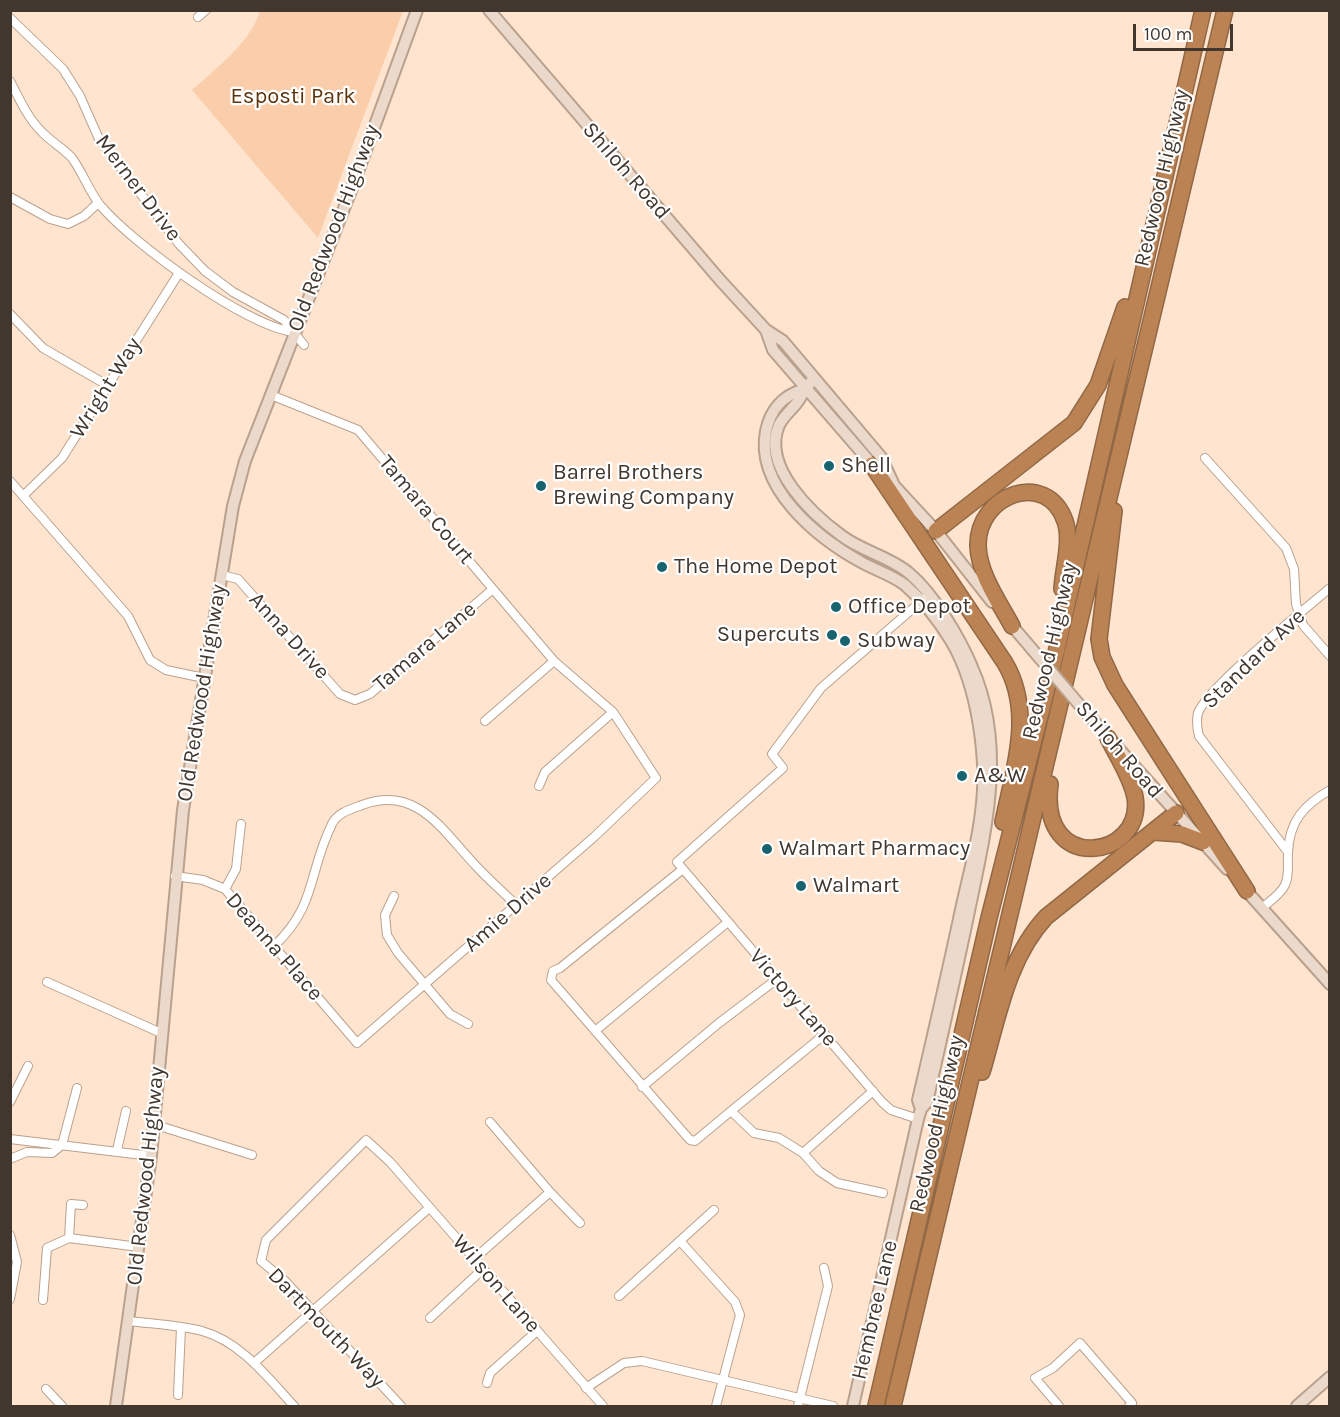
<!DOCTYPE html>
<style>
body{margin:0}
#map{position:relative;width:1340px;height:1417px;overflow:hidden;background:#ffe4cf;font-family:Karla,sans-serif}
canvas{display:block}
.frame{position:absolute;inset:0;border:12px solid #41372e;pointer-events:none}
.scale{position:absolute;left:1133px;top:24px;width:100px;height:27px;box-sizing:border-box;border:3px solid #41372e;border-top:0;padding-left:8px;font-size:18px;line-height:21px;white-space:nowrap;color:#41372e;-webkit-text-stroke:4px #fff;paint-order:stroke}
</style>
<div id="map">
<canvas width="1340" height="1417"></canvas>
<div class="frame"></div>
<div class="scale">100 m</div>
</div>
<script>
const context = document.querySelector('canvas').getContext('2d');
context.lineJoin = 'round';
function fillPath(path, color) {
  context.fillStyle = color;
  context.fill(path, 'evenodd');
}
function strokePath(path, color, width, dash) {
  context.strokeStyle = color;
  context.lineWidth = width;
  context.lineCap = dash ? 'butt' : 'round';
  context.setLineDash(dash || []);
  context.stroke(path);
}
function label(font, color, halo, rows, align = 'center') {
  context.font = font + ' Karla,sans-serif';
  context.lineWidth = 4.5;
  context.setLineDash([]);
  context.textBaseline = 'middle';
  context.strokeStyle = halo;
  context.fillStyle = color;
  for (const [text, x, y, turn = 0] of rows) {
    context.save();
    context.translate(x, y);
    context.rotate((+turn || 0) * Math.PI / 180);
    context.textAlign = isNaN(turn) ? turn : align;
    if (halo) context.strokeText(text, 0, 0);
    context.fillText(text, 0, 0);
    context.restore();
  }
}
const green = new Path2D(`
 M260,11H403L318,238L192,90C217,67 249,45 260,11Z`);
const street = new Path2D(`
 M198,17L206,10
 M10,18L63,69L80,96L99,139L179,244L205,271L233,292L284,320L304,345
 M10,81C19,98 27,117 41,131C50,141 63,148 72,158C83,173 89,191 100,205C133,244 243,324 293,332
 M10,197L50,219L68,224L84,216L98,203
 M10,314L43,348L107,385
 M1205,458L1286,548L1294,569L1296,604L1303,625L1330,656
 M10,481L128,616L150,660L166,670L204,678
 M23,496L62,458L179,273
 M222,575L238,579L340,694L355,700L370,694L493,589
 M485,721L554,661
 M539,786L545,772L613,712
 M1288,852L1199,736C1197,728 1196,721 1198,713C1207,688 1304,610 1330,588
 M683,869L560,968L553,971L551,980L690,1140L695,1141L731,1111L754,1133L779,1138L803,1153L819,1171L837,1183L883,1193
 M175,876L203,880L225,889L357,1043L594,837L656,778L613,712L554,661L358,430L271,395
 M225,889L236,869L241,824
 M394,896L385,915L387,935L398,953L450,1014L468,1024
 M1262,908C1270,901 1280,895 1285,885C1290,874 1287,864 1288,853C1289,821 1304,805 1330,790
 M274,946C317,906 308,872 332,824C337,813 351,809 362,805C418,784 444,833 477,867C489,880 503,892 516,905
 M47,982L161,1033
 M595,1031L728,922
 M642,1087L719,1023L777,979
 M10,1102L28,1066
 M731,1111L825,1034
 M918,1119L891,1110L882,1102L677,862L783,768L772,754L821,688L925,598
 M490,1122L550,1192L580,1223
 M153,1124L252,1155
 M10,1139L151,1156
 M117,1150L126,1111
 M803,1153L873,1091
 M10,1159L27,1152L52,1153L62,1145L77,1088
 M10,1235L17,1262L10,1299
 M69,1238L71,1204L83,1205
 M680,1241L735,1302L740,1315L716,1406
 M474,1259L550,1192
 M619,1296L714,1210
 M43,1300L47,1248L69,1238L139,1247
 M430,1318L483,1269
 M129,1321C153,1324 179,1325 202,1331C240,1341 269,1379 294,1406
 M254,1363L429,1208
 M487,1383L490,1373L537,1331
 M586,1388L624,1363L642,1361L833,1406
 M46,1389L62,1406
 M178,1395L181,1328
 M401,1406L284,1280L261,1261L266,1240L366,1140L390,1162L603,1406
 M798,1406L828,1286L824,1268
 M1059,1406L1035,1378L1053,1368L1080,1343L1132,1403L1129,1406`);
const secondary = new Path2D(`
 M489,10L720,280L766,330L783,341L881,457L893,483
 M766,330L773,350L876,469
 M814,379C803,389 804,394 796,404C790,411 783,417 779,425C761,467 812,514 842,536C862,551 890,557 909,573C934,594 960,638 972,667C1008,748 985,833 968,916C955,978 941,1040 927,1102L921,1109L918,1119L853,1406
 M802,390C782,396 770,411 766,431C755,487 816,537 861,562C875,570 892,575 905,585C922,600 939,621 951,641C978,686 988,761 981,812C977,848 966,884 959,919C946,979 932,1040 918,1100L921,1109
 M888,479L936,531L992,602
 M1008,621L1031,648
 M1083,709L1227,869
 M1243,887L1330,984
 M116,1406L151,1156L183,810L233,506L245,461L352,188L417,10
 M1297,1406L1330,1377`);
const highway = new Path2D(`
 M872,465L1005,663C1034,712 1014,769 1003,822
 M1114,511L1099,639L1102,657L1115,685L1247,891
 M936,531L1074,423L1098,385L1125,307
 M1012,626C999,602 979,574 978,546C977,494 1047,469 1065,521C1072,540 1063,569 1062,589
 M1050,784C1038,876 1145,859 1135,797C1131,777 1117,756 1108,738
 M1153,832L1182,834L1203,842
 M982,1072C998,1018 1007,959 1046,917L1176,813
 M876,1406L989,918L1056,653L1203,10
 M893,1406L1225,10`);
const secondaryBridge = new Path2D(`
 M1031,648L1083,709`);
const markers = [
 [829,466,6,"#17636e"],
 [541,486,6,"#17636e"],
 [662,567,6,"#17636e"],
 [836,607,6,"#17636e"],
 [832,635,6,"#17636e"],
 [845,641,6,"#17636e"],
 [962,776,6,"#17636e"],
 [767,849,6,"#17636e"],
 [801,886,6,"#17636e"]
];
const parkNames = [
 ["Esposti Park",293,97]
];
const streetNames = [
 ["Shiloh Road",626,171,49],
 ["Redwood Highway",1162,178,-77],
 ["Merner Drive",138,188,53],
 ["Old Redwood Highway",334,228,-69],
 ["Wright Way",106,388,-58],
 ["Tamara Court",426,510,50],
 ["Anna Drive",289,636,48],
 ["Tamara Lane",425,647,-40],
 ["Redwood Highway",1050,651,-77],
 ["Standard Ave",1254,659,-44],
 ["Old Redwood Highway",202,693,-81],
 ["Shiloh Road",1119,750,49],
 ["Amie Drive",508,913,-41],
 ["Deanna Place",274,947,49],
 ["Victory Lane",793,998,49],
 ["Redwood Highway",937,1124,-77],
 ["Old Redwood Highway",146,1176,-84],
 ["Wilson Lane",496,1284,49],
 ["Hembree Lane",875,1310,-77],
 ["Dartmouth Way",326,1328,46]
];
const poiNames = [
 ["Shell",841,466],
 ["Barrel Brothers",553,473],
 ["Brewing Company",553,498],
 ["The Home Depot",674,567],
 ["Office Depot",848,607],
 ["Supercuts",820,635,"right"],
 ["Subway",857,641],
 ["A&W",974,776],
 ["Walmart Pharmacy",779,849],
 ["Walmart",813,886]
];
fillPath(green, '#faceab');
strokePath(street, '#baa18d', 10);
strokePath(secondary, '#baa18d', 14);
strokePath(highway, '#906846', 18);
strokePath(street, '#fff', 8);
strokePath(secondary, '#ebdacb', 10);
strokePath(highway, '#bb8253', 15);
strokePath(secondaryBridge, '#baa18d', 14, []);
strokePath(secondaryBridge, '#ebdacb', 10);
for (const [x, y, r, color] of markers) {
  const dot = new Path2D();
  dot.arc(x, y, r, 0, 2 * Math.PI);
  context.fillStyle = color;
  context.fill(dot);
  strokePath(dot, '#fff', 2);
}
label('22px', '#5b330c', '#fff', parkNames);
label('22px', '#41372e', '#fff', streetNames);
label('22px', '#41372e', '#fff', poiNames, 'left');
</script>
